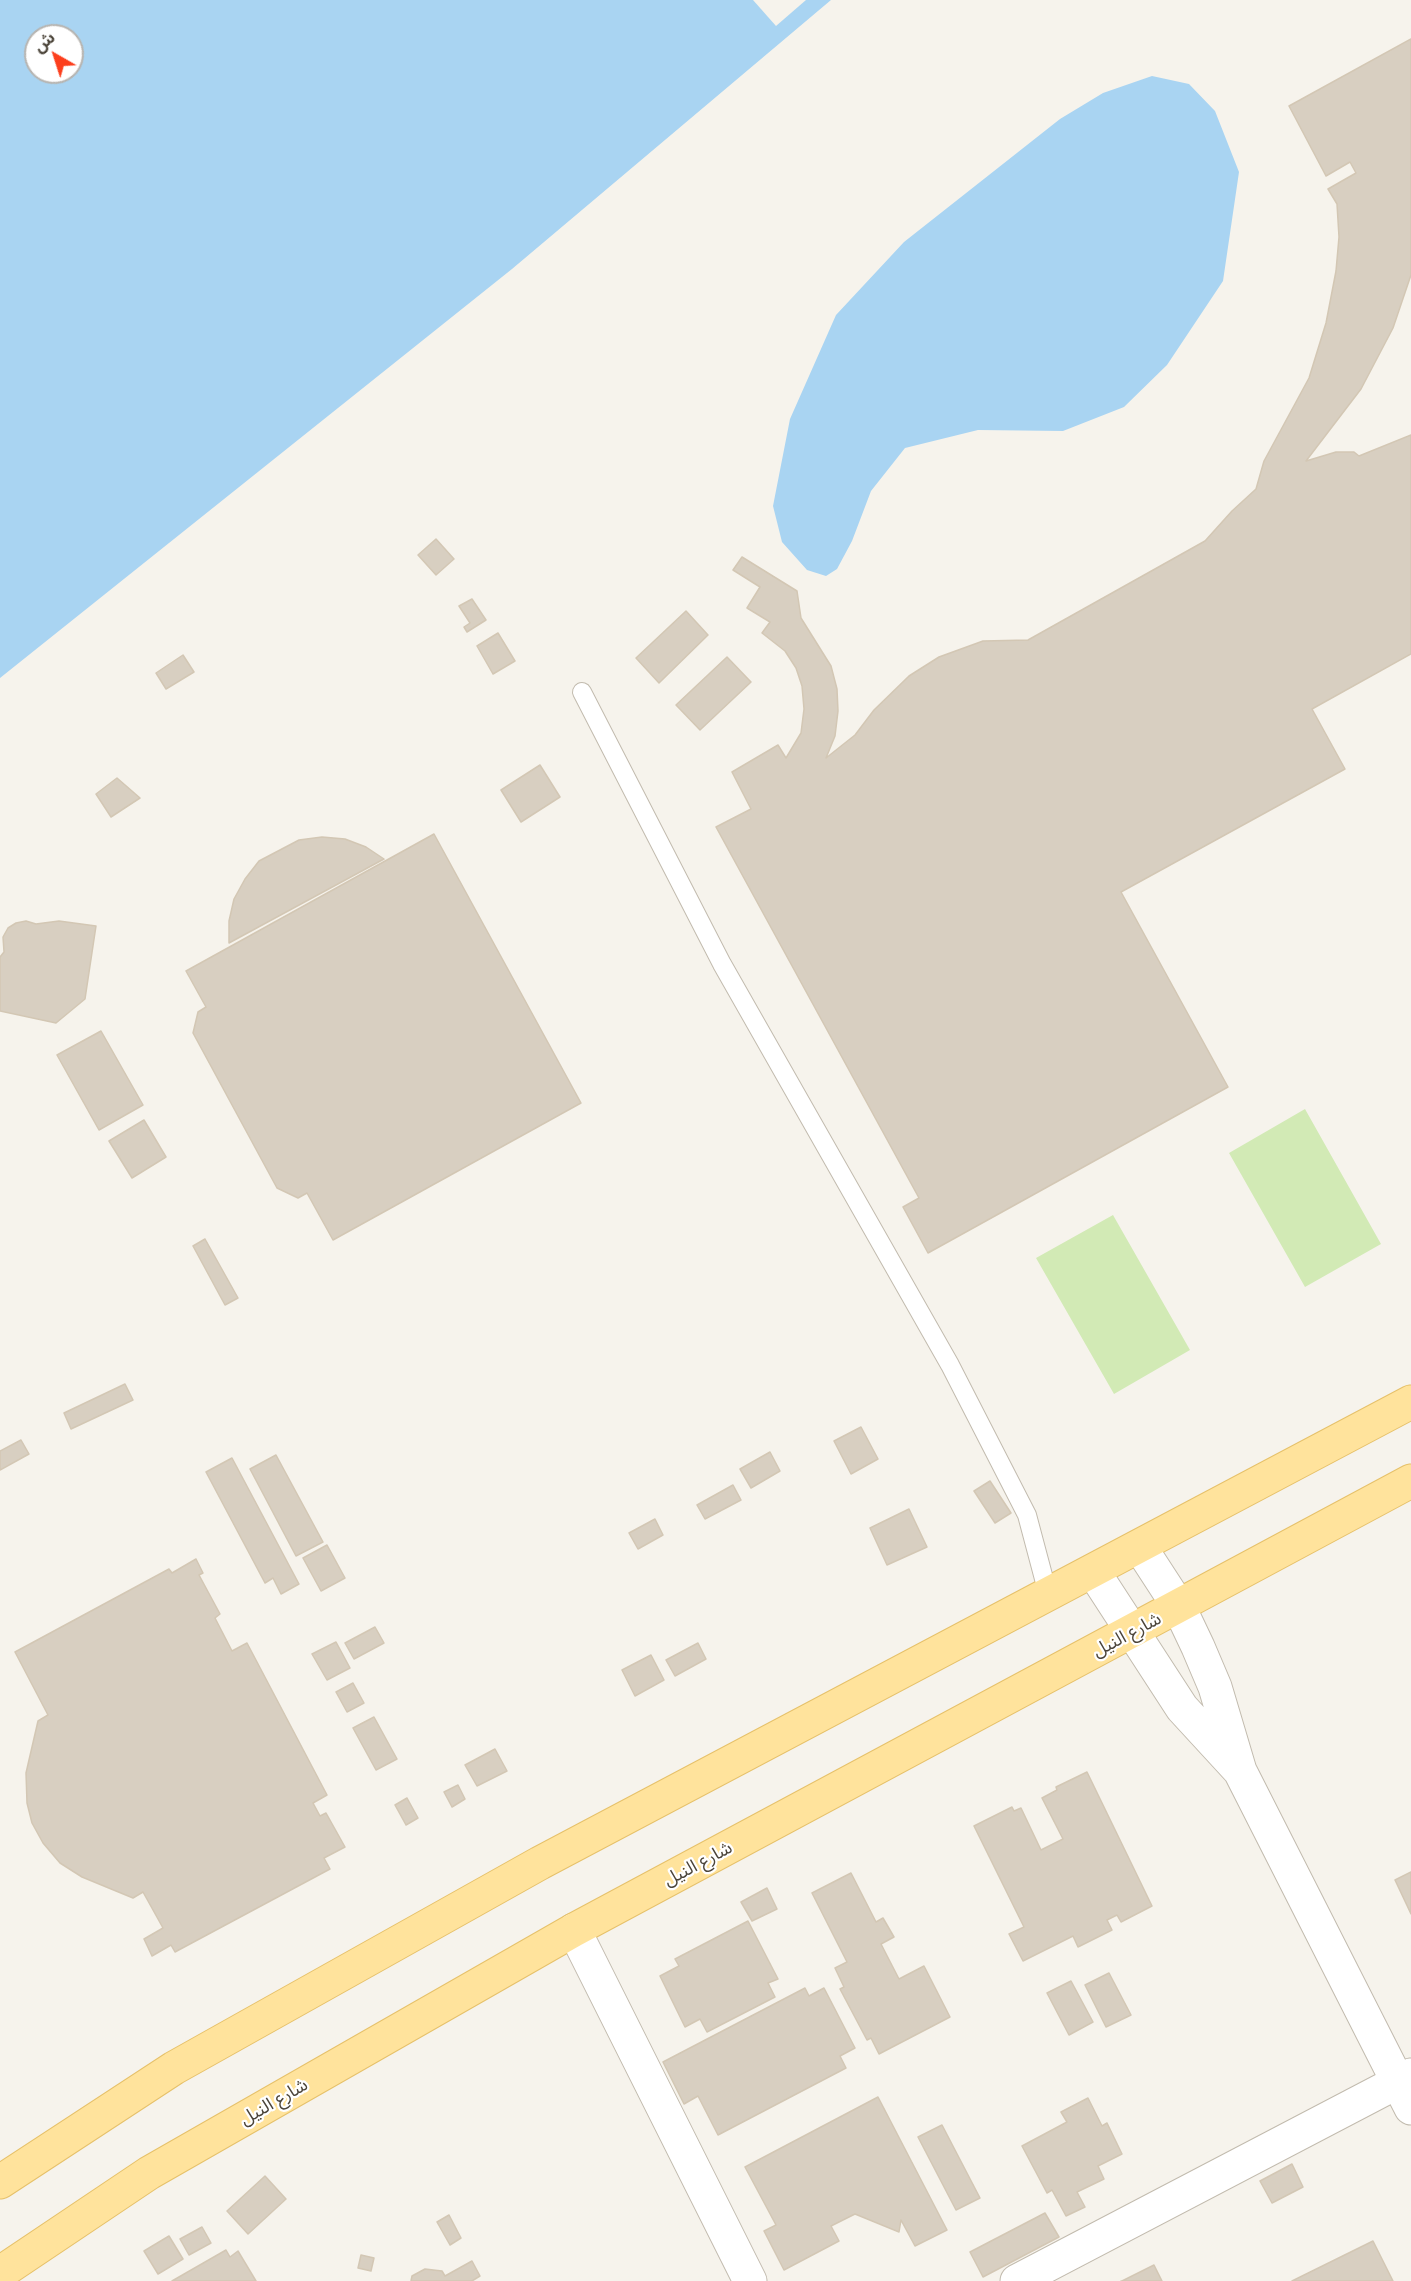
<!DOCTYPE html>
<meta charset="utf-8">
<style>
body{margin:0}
#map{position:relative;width:1411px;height:2281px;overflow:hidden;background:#f6f3ec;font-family:Mulish,"Noto Sans Arabic",sans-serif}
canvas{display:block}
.north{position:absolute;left:24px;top:24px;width:60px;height:60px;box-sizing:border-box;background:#fff;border:2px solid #b7b4b0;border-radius:50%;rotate:321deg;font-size:16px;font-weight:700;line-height:24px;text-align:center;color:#4b4439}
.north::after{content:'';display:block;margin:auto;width:21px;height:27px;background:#fc3f1d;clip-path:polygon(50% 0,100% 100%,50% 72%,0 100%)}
</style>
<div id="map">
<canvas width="1411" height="2281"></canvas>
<div class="north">ش</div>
</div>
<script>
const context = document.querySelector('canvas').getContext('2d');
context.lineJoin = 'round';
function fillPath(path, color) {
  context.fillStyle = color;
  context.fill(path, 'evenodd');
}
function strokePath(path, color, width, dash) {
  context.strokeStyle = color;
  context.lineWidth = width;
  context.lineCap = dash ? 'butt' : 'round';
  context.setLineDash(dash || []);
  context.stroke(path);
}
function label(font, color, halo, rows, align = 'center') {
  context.font = font + ' Mulish,"Noto Sans Arabic",sans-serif';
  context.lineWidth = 4.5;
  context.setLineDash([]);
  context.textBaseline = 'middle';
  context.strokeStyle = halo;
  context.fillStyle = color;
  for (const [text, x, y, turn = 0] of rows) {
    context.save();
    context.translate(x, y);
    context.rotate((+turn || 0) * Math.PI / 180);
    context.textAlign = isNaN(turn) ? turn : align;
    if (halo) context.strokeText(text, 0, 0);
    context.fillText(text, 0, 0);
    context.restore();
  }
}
const green = new Path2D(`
 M1305,1109L1381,1244L1305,1287L1229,1153Z
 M1113,1215L1190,1350L1114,1394L1036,1258Z`);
const water = new Path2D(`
 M0,0H831L512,269L0,678ZM36,36H72V72H36Z
 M1152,76L1189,84L1215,111L1239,172L1223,281L1167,365L1124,407L1063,431L978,430L905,448L871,491L852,541L837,569L826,576L807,570L782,542L773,506L790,419L836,315L904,242L1060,119L1103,93Z`);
const pier = new Path2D(`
 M753,0H806L776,26Z`);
const building = new Path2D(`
 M1411,39V275L1393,328L1361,389L1306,461L1336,452H1354L1359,456L1411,435V654L1312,709L1345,769L1121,892L1228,1087L928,1253L903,1207L919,1198L716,827L751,809L732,772L778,745L786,758L801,733L804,709L802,686L796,668L785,651L762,633L770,622L747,608L760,587L733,570L742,557L797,591L801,618L831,666L837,689L838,711L835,736L826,758L855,735L874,710L909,676L939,657L983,641L1028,640L1205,541L1232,511L1256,489L1264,461L1309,378L1326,323L1336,271L1339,237L1337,204L1328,189L1356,173L1350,162L1326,176L1289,106Z
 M436,539L454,559L436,575L418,555Z
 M472,599L486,620L467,632L464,627L470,623L459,606Z
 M686,611L708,635L659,683L636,658Z
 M498,633L515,661L493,674L477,646Z
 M183,655L194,672L166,689L156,673Z
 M727,657L751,682L700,730L676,705Z
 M540,765L560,797L521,822L501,790Z
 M117,778L140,798L111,817L96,794Z
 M434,834L581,1103L333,1240L307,1193L298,1198L277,1188L193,1033L198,1012L206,1007L186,971Z
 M322,837L345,839L366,847L384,859L229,943V921L234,899L245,879L259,861L299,840Z
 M26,921L36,924L59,921L96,926L85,999L56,1023L0,1011V957L4,952L3,937L8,928L16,923Z
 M101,1031L143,1105L99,1130L57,1055Z
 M144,1120L166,1157L132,1178L109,1141Z
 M205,1239L238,1298L225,1305L193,1246Z
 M125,1384L133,1400L71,1429L64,1413Z
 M861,1427L878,1459L851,1474L834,1441Z
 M21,1440L29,1454L0,1470V1451Z
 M770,1452L780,1471L751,1488L740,1469Z
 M276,1455L323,1542L296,1556L250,1469Z
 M232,1458L299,1584L281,1594L273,1578L265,1583L206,1472Z
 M990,1481L1011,1513L995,1523L974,1491Z
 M733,1485L741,1500L705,1519L697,1505Z
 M909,1509L927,1547L887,1565L870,1528Z
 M655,1519L663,1535L638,1549L629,1533Z
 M327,1545L345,1578L321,1591L303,1558Z
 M196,1559L203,1573L199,1575L220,1614L215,1618L232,1651L247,1643L327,1795L313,1803L320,1816L326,1813L345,1847L324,1858L330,1869L175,1952L171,1945L152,1956L144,1939L163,1928L143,1892L133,1898L82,1877L60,1863L43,1843L32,1823L27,1803L26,1773L38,1721L48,1715L15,1652L169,1569L172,1573Z
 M375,1627L384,1643L354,1659L345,1643Z
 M336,1642L350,1668L327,1680L312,1654Z
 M698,1643L706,1659L675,1676L666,1660Z
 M651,1655L664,1680L635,1696L622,1670Z
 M353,1683L364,1703L347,1712L336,1692Z
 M374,1717L397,1759L376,1770L353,1728Z
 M495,1749L507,1771L477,1786L465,1765Z
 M1087,1772L1152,1906L1121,1922L1117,1915L1107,1920L1112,1930L1078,1947L1073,1936L1023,1961L1009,1934L1024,1927L974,1826L1012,1807L1014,1811L1021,1808L1041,1850L1063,1839L1042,1798L1057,1790L1056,1787Z
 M458,1785L465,1799L452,1807L444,1792Z
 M407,1798L418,1818L406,1825L395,1805Z
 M1411,1872V1914L1395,1880Z
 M851,1873L876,1922L883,1918L894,1937L881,1944L899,1979L924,1966L950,2017L879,2054L871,2038L867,2040L840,1989L844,1987L835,1968L847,1962L812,1893Z
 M767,1888L777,1909L752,1921L741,1902Z
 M748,1921L778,1979L768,1983L775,1997L707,2032L700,2019L685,2027L660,1976L679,1966L675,1959Z
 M1109,1973L1131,2015L1106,2027L1085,1985Z
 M1071,1981L1093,2022L1069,2035L1047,1993Z
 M805,1988L809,1996L824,1988L855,2048L840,2056L846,2068L718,2135L698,2096L684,2104L663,2062Z
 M878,2097L947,2230L915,2246L901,2220L899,2232L855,2214L831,2226L839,2241L784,2270L764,2231L776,2225L745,2167Z
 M1088,2098L1102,2126L1107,2123L1122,2154L1098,2166L1104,2179L1077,2192L1085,2207L1066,2216L1052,2190L1047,2193L1022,2146L1067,2122L1061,2112Z
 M942,2125L980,2198L956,2210L918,2137Z
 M1292,2164L1303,2187L1272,2203L1260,2181Z
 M265,2176L286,2199L248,2234L227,2211Z
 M1045,2213L1059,2237L983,2277L970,2252Z
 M449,2215L461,2238L450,2245L437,2222Z
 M202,2227L211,2243L189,2255L180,2239Z
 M169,2236L183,2259L158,2274L144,2251Z
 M1373,2241L1393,2281H1292Z
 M226,2250L230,2257L238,2251L256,2281H172Z
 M361,2255L374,2258L371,2271L358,2268Z
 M472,2261L480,2276L472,2281H411L412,2276L425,2269L442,2271L445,2276Z
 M1154,2265L1162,2281H1121H1122Z`);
const service = new Path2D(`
 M582,692L722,964L950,1365L1027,1515L1048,1594`);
const minor = new Path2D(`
 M574,1930L750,2281
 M1017,2281L1411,2075`);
const tertiary = new Path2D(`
 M1140,1547L1179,1607L1198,1647L1215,1687L1240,1771L1411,2108
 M1093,1571L1182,1708L1239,1770`);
const primary = new Path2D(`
 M0,2182L174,2068L540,1863L1411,1402
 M0,2273L149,2173L574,1930L1411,1481`);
const streetNames = [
 ["شارع النيل",1127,1635,-28],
 ["شارع النيل",698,1864,-28],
 ["شارع النيل",274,2102,-30]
];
fillPath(green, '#d2eab5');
fillPath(water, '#a9d4f2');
fillPath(pier, '#f6f3ec');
fillPath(building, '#d8cfc1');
strokePath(building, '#d3c7b4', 1.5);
strokePath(service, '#c2bbae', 20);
strokePath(minor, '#c2bbae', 35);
strokePath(tertiary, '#c2bbae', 35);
strokePath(primary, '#e6c16a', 35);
strokePath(service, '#fff', 18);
strokePath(minor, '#fff', 33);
strokePath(tertiary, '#fff', 33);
strokePath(primary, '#ffe39c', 33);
label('18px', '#4b4439', '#fff', streetNames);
</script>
